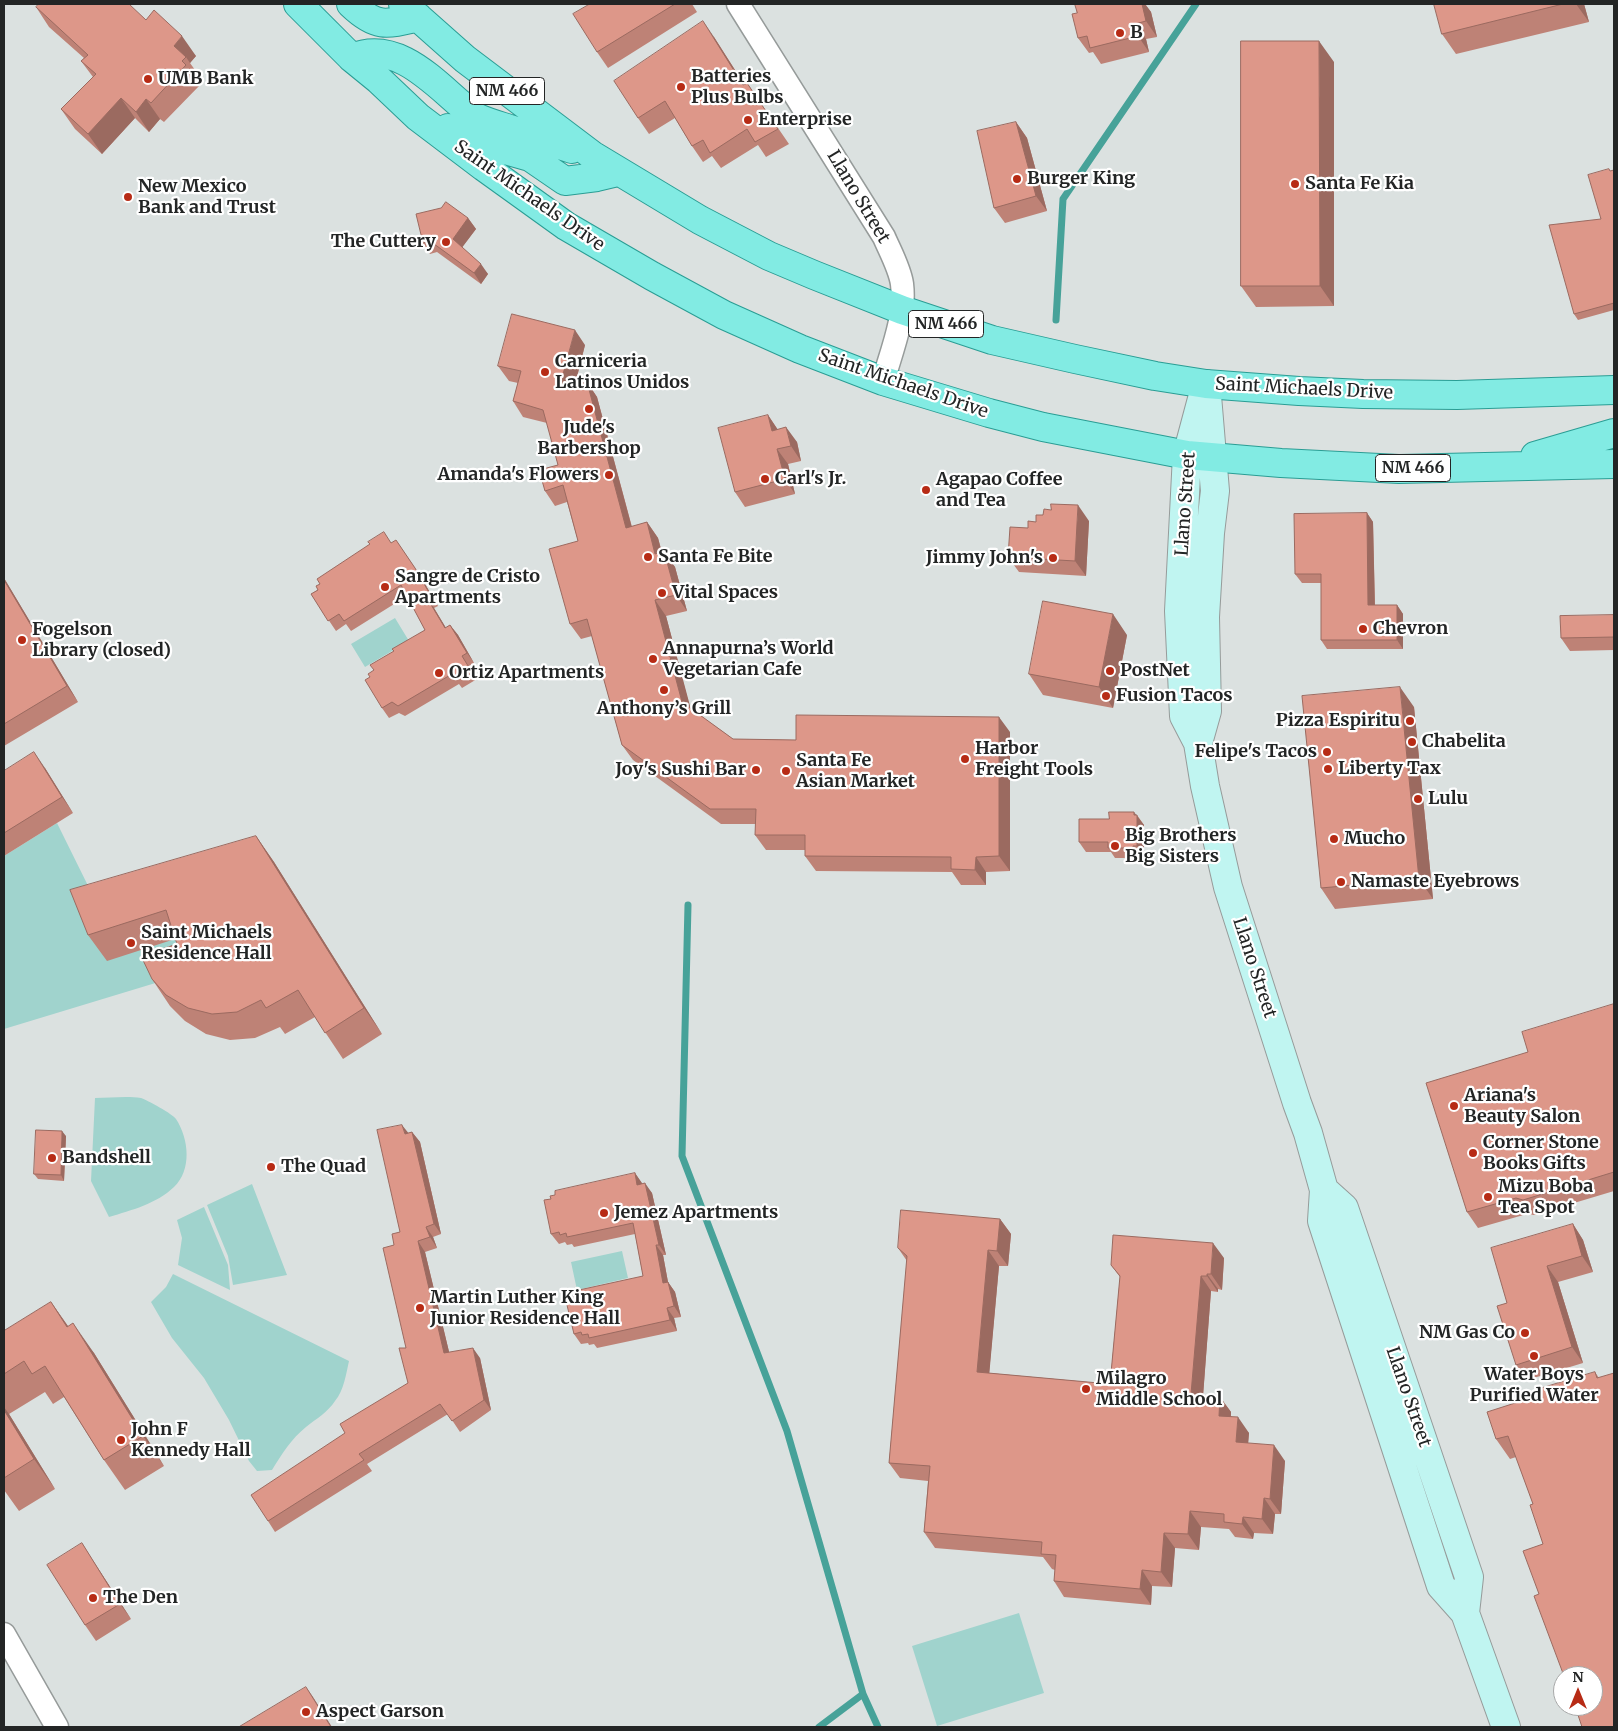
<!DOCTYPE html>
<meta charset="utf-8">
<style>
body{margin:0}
#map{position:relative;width:1618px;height:1731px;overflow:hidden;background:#dbe1e0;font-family:Merriweather,serif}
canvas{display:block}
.frame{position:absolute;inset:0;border:5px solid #232525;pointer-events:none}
.north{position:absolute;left:1553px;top:1666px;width:50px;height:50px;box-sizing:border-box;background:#fff;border:1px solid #a7a8a8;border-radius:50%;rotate:0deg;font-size:14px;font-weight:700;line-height:20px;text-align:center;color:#232525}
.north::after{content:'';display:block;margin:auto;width:18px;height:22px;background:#b72b15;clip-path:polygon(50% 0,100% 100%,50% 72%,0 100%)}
</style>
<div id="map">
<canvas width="1618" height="1731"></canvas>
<div class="frame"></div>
<div class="north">N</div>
</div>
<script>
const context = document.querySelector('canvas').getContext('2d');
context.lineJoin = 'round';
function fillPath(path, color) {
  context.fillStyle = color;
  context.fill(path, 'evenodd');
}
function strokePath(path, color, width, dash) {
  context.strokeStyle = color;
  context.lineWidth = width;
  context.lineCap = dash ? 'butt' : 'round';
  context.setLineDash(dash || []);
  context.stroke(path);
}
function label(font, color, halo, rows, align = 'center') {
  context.font = font + ' Merriweather,serif';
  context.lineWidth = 4.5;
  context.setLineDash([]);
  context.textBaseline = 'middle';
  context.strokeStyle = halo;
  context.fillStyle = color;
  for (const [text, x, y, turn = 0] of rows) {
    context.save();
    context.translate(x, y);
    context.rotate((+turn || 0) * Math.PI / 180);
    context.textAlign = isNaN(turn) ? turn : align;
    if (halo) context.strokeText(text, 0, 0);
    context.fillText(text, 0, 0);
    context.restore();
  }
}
const green = new Path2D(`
 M395,618L409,641L365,667L351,644Z
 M57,823L101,912L216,926L195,971L4,1029V856Z
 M95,1098C109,1098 127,1096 141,1098C147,1100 173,1114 176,1119C189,1139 192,1170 174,1187C156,1204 132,1210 109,1217L91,1181Z
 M252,1184L287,1275L233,1285L228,1256L207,1205Z
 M204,1207L228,1265L230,1290L178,1265L182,1238L177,1220Z
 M622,1251L628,1278L577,1290L571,1262Z
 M173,1274L349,1361C346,1374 344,1390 335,1401C328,1412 316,1419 306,1427C291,1439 282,1454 272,1470L257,1471L249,1461L229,1420L204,1378L172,1338L151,1302L166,1287Z
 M1019,1613L1044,1693L937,1726L912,1646Z`);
const stream = new Path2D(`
 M1056,320L1063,199L1196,4
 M688,905L682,1156L787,1431L863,1694L819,1727
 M863,1694L878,1727`);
const street = new Path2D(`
 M738,4L884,237C890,251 900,269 902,284C906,316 892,350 883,381
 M4,1634L57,1727`);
const secondary = new Path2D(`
 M1206,384L1215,491L1210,533L1205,617L1207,711L1198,743L1184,716L1179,611L1187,455Z
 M1198,743L1205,786L1228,887L1297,1103L1308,1133L1324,1190L1322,1221L1441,1586L1465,1613L1506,1727
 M1324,1190L1344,1208L1469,1577L1465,1613`);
const primary = new Path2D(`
 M298,4L352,58L379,80L418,117L484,167L566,226L652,276L724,315L800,349L883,381L989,413L1043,427L1187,455L1281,463L1399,469L1614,464
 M351,4C376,28 386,25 418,17
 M403,4L465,59L592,155L700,220L769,256L814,275L902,310L992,340L1075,359L1155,376L1206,384L1299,391L1363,394L1457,395L1614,390
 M352,58C394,40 429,77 459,103C464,107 470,114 476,117C488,123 501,126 513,130C532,136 552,143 572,149
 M448,128L495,147L530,157L565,181L597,177L618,172
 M1535,456L1614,433`);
const wall = new Path2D(`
 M590,4H692L697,12L608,68L597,52Z
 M1075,4H1145L1151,12L1157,37L1146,39L1149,52L1101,64L1093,52L1089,53L1078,38L1077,13Z
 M1434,4H1584L1589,22L1456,54L1442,34Z
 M36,7L146,20L196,56L190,63L200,77L197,80L200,85L164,122L160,119L149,132L135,118L102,154L75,129L61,109L93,77L81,61L84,58L49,27Z
 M714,37L744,84L747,83L789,144L766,157L758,145L721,168L712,156L703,162L692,146L675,118L649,134L638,118Z
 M1334,62V306L1256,307L1241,286Z
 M1016,122L1027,138L1047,211L1005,223L994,208Z
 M1614,170V310L1578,320L1574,314L1601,219L1611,171Z
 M468,218L476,229L462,247L488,274L481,284L437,252L430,254L423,243Z
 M585,345L575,385L587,382L597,397L632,527L647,522L658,538L662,552L675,567L687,611L666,616L690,708L733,739L796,740L1010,732V871L986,872V885H961L952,872L816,871L805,856V850H766L755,835L756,824H721L633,760L622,745L592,636L581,639L570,624L578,541L567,502L555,506L545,491L558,465L547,423L523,417L513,401L518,383L509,381L498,366Z
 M768,415L778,430L797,442L801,461L788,464L795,494L745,507L735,492Z
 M1367,513L1373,522L1375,605H1397L1403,614V649H1327L1321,640V583H1302L1295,574Z
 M1089,521L1086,576L1019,572L1008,557L1028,528L1036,522Z
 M392,543L422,579L438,606L434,608L446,628L450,625L458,635L474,663L469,666L477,679L462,688L459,684L405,716L399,713L389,718L382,708L370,677L374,670L394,651L425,630L407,596L351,631L346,624L336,631L311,594Z
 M4,578L78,702L4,746Z
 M1614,615V650L1570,651L1561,638Z
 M1127,635L1113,708L1043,695L1029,674Z
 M1414,707L1433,899L1335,909L1321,888Z
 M45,768L73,813L4,856V771Z
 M1136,815H1137L1144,825V856H1140V858H1115L1111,852H1086L1079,842Z
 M256,836L274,862L382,1034L343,1059L315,1017L285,1034L280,1027L255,1038L230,1040L206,1034L185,1021L170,1006L152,979L177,944L175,939L107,961L88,935Z
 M1614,1004V1191L1534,1215L1527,1214L1478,1228L1467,1212L1528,1052Z
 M412,1132L420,1142L441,1234L433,1237L437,1248L425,1252L449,1352L480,1358L491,1410L460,1432L448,1414L367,1464L372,1471L275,1532L268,1521L345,1433L408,1383L406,1348L394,1245L400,1232L408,1133Z
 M66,1136L64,1181L38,1179L34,1174Z
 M635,1173L642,1184L652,1193L666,1255H663L668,1282L675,1292L681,1317L674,1318L677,1331L597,1348L594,1344L589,1345L588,1343L581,1344L574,1334L575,1299L643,1276L635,1234L574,1247L572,1244L567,1245L565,1242L559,1244L551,1234Z
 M1000,1219L1011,1234L1008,1266H999L989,1373L1110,1384L1120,1277L1111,1265L1224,1258L1222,1290L1218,1289V1292L1211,1291L1203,1395L1220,1397L1231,1412V1416L1249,1433L1248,1443L1285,1461L1281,1514H1275L1273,1534L1254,1533L1253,1539L1235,1537L1229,1529L1201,1527L1199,1550L1175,1548L1172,1587L1152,1586L1151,1605L1064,1597L1054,1581L1055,1570L1052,1569L1043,1557L935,1548L924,1532L928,1481L900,1478L889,1463L907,1261L898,1248Z
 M1573,1224L1583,1240L1593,1272L1558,1282L1583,1363L1527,1380L1516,1365L1507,1303Z
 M51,1302L68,1326L94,1353L164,1466L125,1490L104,1460L64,1397L53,1404L45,1392L9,1414L55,1489L19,1511L4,1490V1331Z
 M1595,1372L1599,1378L1539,1594L1543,1544L1533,1504L1516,1457L1510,1459L1496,1439L1537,1396Z
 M82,1543L92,1559L131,1619L96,1641L85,1625Z`);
const shadedWall = new Path2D(`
 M1140,4H1145L1151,12L1157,37L1146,21Z
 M1576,4H1584L1589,22Z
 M703,21L714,37L754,100L743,85Z
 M1135,24L1146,39L1149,52L1138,36Z
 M182,36L196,56L190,63L186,57L174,46Z
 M1319,41L1334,62V306L1320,286Z
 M121,98L135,118L102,154L88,134Z
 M146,99L160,119L149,132L136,112Z
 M1016,122L1027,138L1047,211L1036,196Z
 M468,218L476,229L461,249L453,239Z
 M481,264L488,274L481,284L474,273Z
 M575,330L585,345L570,404L559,389Z
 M587,382L597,397L636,543L626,528Z
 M768,415L778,430L772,431Z
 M786,427L797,442L801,461L791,446Z
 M777,449L788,464L795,494L785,479Z
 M1078,505L1089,521L1086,576L1075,561Z
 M1367,513L1373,522L1375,614L1368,605Z
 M647,522L658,538L666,569L655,554Z
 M396,540L422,579L438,606L431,596Z
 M664,551L675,567L687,611L676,595Z
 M4,578L78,702L67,686L4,580Z
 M427,598L434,608L452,638L445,628Z
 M655,600L666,616L693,717L682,702Z
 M1397,605L1403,614V649L1397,640Z
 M1113,614L1127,635L1113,708L1099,687Z
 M450,625L458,635L474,663L467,653Z
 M1400,687L1414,707L1433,899L1419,879Z
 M999,717L1010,732V871L999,856Z
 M34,752L45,768L73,813L62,797Z
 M1134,812L1144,825V856L1137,846Z
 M256,836L274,862L382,1034L364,1008Z
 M1133,846L1140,856V858L1133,848Z
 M976,857L986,872V885L975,870Z
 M402,1125L410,1135L405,1134Z
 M62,1131L66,1136L64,1181L61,1175Z
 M412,1132L420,1142L441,1234L434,1224Z
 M635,1173L642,1183L644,1195L637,1185Z
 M645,1183L652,1193L666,1255L659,1245Z
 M1000,1219L1011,1234L1008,1266L997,1251Z
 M1573,1224L1583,1240L1593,1272L1582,1256Z
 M426,1227L433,1237L437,1248L430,1237Z
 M418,1241L425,1252L452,1364L444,1353Z
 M1213,1243L1224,1258L1222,1290L1211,1274Z
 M656,1245L663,1255L670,1293L663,1283Z
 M988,1250L999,1266L988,1388L977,1372Z
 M1547,1266L1558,1282L1583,1363L1572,1347Z
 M1207,1274L1218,1289V1292L1207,1276Z
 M1201,1276L1211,1291L1202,1410L1191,1394Z
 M668,1282L675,1292L681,1317L674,1306Z
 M51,1302L72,1332L67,1327Z
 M667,1308L674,1318L677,1331L670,1320Z
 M73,1323L94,1353L164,1466L143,1436Z
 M473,1348L480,1358L491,1410L484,1400Z
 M1220,1397L1231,1412L1230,1431L1219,1416Z
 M4,1407L9,1414L55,1489L34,1459L4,1410Z
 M1238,1417L1249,1433L1247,1457L1236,1442Z
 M1274,1445L1285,1461L1281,1514L1270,1499Z
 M1264,1498L1275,1514L1273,1534L1262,1519Z
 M1190,1511L1201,1527L1199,1550L1188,1534Z
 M1243,1517L1254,1533L1253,1539L1242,1524Z
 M1164,1533L1175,1548L1172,1587L1161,1572Z
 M82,1543L92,1559L131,1619L120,1604Z
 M1142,1570L1152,1586L1151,1605L1140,1589Z
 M306,1687L313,1697L332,1727H331Z`);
const building = new Path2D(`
 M39,4H129L146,20L154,10L182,36L174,46L186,57L182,61L186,65L151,103L146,99L136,112L121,98L88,134L61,109L96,74L81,61L88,55L36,7Z
 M590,4H675L597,52L573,14Z
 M1075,4H1142L1146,21L1135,24L1138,36L1090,48L1087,36L1078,38L1072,14L1077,13Z
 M1434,4H1563L1442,34Z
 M703,21L743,85L747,83L778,129L755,142L747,129L710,153L703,140L692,146L665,101L638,118L614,81Z
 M1241,41H1319L1320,286H1241Z
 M1016,122L1036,196L994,208L977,131Z
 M1609,169L1610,171L1614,170V303L1574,314L1549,225L1601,219L1588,175Z
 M446,202L468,218L453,239L481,264L474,273L430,241L423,243L416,214L441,208Z
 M512,314L575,330L559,389L587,382L626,528L647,522L655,554L664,551L676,595L655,600L682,702L733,739L796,740V715L999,717V856L976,857L975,870L951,869V857L805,856V835H755L756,809H710L622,745L587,619L570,624L549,549L578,541L563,485L545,491L539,470L558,465L543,410L513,401L521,371L498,366Z
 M768,415L772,431L786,427L791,446L777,449L785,479L735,492L718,428Z
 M1051,504L1078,505L1075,561L1008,557L1010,527L1028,528V521L1036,522V515H1043L1044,509L1051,510Z
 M1367,513L1368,605H1397V640H1321V574H1295L1294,514Z
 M384,532L391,543L396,540L415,568L431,596L427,598L445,628L450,625L467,653L462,656L470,669L455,678L452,674L398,706L392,702L382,708L365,680L370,677L368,674L374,670L370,665L394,651L392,649L425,630L401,585L344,621L339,614L328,621L311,594L318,590L316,586L320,584L317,579L370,544L368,542Z
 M4,580L67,686L4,724Z
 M1043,601L1113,614L1099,687L1029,674Z
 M1614,615V637L1561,638L1560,616Z
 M1400,687L1419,879L1321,888L1302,696Z
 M34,752L62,797L4,833V771Z
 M1109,812H1134V815H1137V846H1133V848H1108V842H1079V819H1109Z
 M256,836L364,1008L325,1033L298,990L266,1008L261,1000L237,1012L212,1014L188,1008L166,995L152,979L141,956L177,944L166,910L88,935L70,890Z
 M1614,1004V1172L1523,1200L1516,1198L1467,1212L1426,1083L1528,1052L1522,1032Z
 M402,1125L405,1134L412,1132L434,1224L426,1227L430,1237L418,1241L444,1353L473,1348L484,1400L452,1421L440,1404L359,1454L364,1460L268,1521L251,1495L345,1433L340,1424L408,1383L399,1348H406L383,1248L394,1245L392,1234L400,1232L377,1130Z
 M36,1130L62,1131L61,1175L34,1174Z
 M635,1173L637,1185L645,1183L659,1245H656L663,1283L668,1282L674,1306L667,1308L670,1320L589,1338L588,1334L582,1335L581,1332L574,1334L566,1301L575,1299L574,1296L580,1294L579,1290L643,1276L633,1223L567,1237L566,1233L560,1235L559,1232L551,1234L544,1200L551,1199L550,1196L555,1195V1191Z
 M901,1210L1000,1219L997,1251L988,1250L977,1372L1110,1384L1120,1276L1111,1265L1113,1235L1213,1243L1211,1274H1207V1276H1201L1191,1394L1220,1397L1219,1416L1238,1417L1236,1442L1274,1445L1270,1499L1264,1498L1262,1519L1243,1517L1242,1524L1224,1522V1514L1190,1511L1188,1534L1164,1533L1161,1572L1142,1570L1140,1589L1054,1581L1056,1555L1041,1554L1042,1542L924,1532L930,1466L889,1463L907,1256L898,1248Z
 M1573,1224L1582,1256L1547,1266L1572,1347L1516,1365L1497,1306L1507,1303L1491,1248Z
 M51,1302L67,1327L73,1323L143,1436L104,1460L45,1366L32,1374L24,1361L4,1374V1331Z
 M1595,1372L1597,1378L1614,1373V1727H1582L1575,1706H1593V1676H1564L1534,1596L1539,1594L1523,1551L1543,1544L1530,1505L1533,1504L1508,1436L1496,1439L1487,1412L1537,1396L1536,1390Z
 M4,1410L34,1459L4,1478Z
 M82,1543L120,1604L85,1625L47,1565Z
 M306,1687L331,1727H239Z`);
const markers = [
 [1120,33,5,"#b72b15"],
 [148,79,5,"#b72b15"],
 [681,87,5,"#b72b15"],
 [748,120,5,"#b72b15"],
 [1017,179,5,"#b72b15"],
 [1295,184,5,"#b72b15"],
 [128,197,5,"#b72b15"],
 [446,242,5,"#b72b15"],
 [545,372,5,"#b72b15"],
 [589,409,5,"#b72b15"],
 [609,475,5,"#b72b15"],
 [765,479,5,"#b72b15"],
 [926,490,5,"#b72b15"],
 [648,557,5,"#b72b15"],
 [1053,558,5,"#b72b15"],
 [385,587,5,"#b72b15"],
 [662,593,5,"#b72b15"],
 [1363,629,5,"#b72b15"],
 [22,640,5,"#b72b15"],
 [653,659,5,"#b72b15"],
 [1110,671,5,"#b72b15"],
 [439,673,5,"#b72b15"],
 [664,690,5,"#b72b15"],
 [1106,696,5,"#b72b15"],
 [1410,721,5,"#b72b15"],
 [1412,742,5,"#b72b15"],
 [1327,752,5,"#b72b15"],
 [965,759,5,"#b72b15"],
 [1328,769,5,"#b72b15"],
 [756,770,5,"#b72b15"],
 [786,771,5,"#b72b15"],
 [1418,799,5,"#b72b15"],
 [1334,839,5,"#b72b15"],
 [1115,846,5,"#b72b15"],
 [1341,882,5,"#b72b15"],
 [131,943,5,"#b72b15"],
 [1454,1106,5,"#b72b15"],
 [1473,1153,5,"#b72b15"],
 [52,1158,5,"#b72b15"],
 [271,1167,5,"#b72b15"],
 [1488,1197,5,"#b72b15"],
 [604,1213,5,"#b72b15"],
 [420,1308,5,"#b72b15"],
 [1525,1333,5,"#b72b15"],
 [1534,1356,5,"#b72b15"],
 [1086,1389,5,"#b72b15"],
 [121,1440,5,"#b72b15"],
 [93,1598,5,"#b72b15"],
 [306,1712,5,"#b72b15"]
];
const shields = [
 [507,91,75],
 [946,324,75],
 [1413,468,75]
];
const shieldNames = [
 ["NM 466",507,91],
 ["NM 466",946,324],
 ["NM 466",1413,468]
];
const poiNames = [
 ["B",1130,33],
 ["Batteries",691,77],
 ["Plus Bulbs",691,98],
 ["UMB Bank",158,79],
 ["Enterprise",758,120],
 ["Burger King",1027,179],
 ["Santa Fe Kia",1305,184],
 ["New Mexico",138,187],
 ["Bank and Trust",138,208],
 ["The Cuttery",436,242,"right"],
 ["Carniceria",555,362],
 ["Latinos Unidos",555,383],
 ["Jude's",589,428,"center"],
 ["Barbershop",589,449,"center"],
 ["Amanda's Flowers",599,475,"right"],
 ["Carl's Jr.",775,479],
 ["Agapao Coffee",936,480],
 ["and Tea",936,501],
 ["Santa Fe Bite",658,557],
 ["Jimmy John's",1043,558,"right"],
 ["Sangre de Cristo",395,577],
 ["Apartments",395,598],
 ["Vital Spaces",672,593],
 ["Chevron",1373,629],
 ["Fogelson",32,630],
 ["Library (closed)",32,651],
 ["Annapurna’s World",663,649],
 ["Vegetarian Cafe",663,670],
 ["PostNet",1120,671],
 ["Ortiz Apartments",449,673],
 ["Fusion Tacos",1116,696],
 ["Anthony’s Grill",664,709,"center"],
 ["Pizza Espiritu",1400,721,"right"],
 ["Chabelita",1422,742],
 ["Harbor",975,749],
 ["Freight Tools",975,770],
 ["Felipe's Tacos",1317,752,"right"],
 ["Santa Fe",796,761],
 ["Asian Market",796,782],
 ["Liberty Tax",1338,769],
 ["Joy's Sushi Bar",746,770,"right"],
 ["Lulu",1428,799],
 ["Big Brothers",1125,836],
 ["Big Sisters",1125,857],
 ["Mucho",1344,839],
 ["Namaste Eyebrows",1351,882],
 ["Saint Michaels",141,933],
 ["Residence Hall",141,954],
 ["Ariana's",1464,1096],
 ["Beauty Salon",1464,1117],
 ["Corner Stone",1483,1143],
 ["Books Gifts",1483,1164],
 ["Bandshell",62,1158],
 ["The Quad",281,1167],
 ["Mizu Boba",1498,1187],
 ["Tea Spot",1498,1208],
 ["Jemez Apartments",614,1213],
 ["Martin Luther King",430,1298],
 ["Junior Residence Hall",430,1319],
 ["NM Gas Co",1515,1333,"right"],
 ["Water Boys",1534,1375,"center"],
 ["Purified Water",1534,1396,"center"],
 ["Milagro",1096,1379],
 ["Middle School",1096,1400],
 ["John F",131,1430],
 ["Kennedy Hall",131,1451],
 ["The Den",103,1598],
 ["Aspect Garson",316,1712]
];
const streetNames = [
 ["Saint Michaels Drive",529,196,35],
 ["Llano Street",858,197,59],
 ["Saint Michaels Drive",903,384,19],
 ["Saint Michaels Drive",1304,389,3],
 ["Llano Street",1186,504,-86],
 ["Llano Street",1254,968,72],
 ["Llano Street",1408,1397,71]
];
fillPath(green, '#a0d3cd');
strokePath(stream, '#47a299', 7);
strokePath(street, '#969b9a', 25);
strokePath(secondary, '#969b9a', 30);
strokePath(primary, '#2a9d94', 30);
strokePath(street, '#fff', 22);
strokePath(secondary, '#c0f5f1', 28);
strokePath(primary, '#82ebe3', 28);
fillPath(wall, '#be8276');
fillPath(shadedWall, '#9b6a60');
fillPath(building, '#dd9789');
strokePath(building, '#9b6a60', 1);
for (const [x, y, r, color] of markers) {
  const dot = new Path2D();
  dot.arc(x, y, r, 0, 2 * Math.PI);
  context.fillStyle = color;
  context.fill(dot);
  strokePath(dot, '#fff', 2);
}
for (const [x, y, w] of shields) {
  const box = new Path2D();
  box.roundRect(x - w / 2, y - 13.5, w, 27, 4);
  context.fillStyle = '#fff';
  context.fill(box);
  strokePath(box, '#232525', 1);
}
label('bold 16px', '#232525', null, shieldNames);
label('bold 18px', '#232525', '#fff', poiNames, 'left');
label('18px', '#232525', '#fff', streetNames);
</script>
